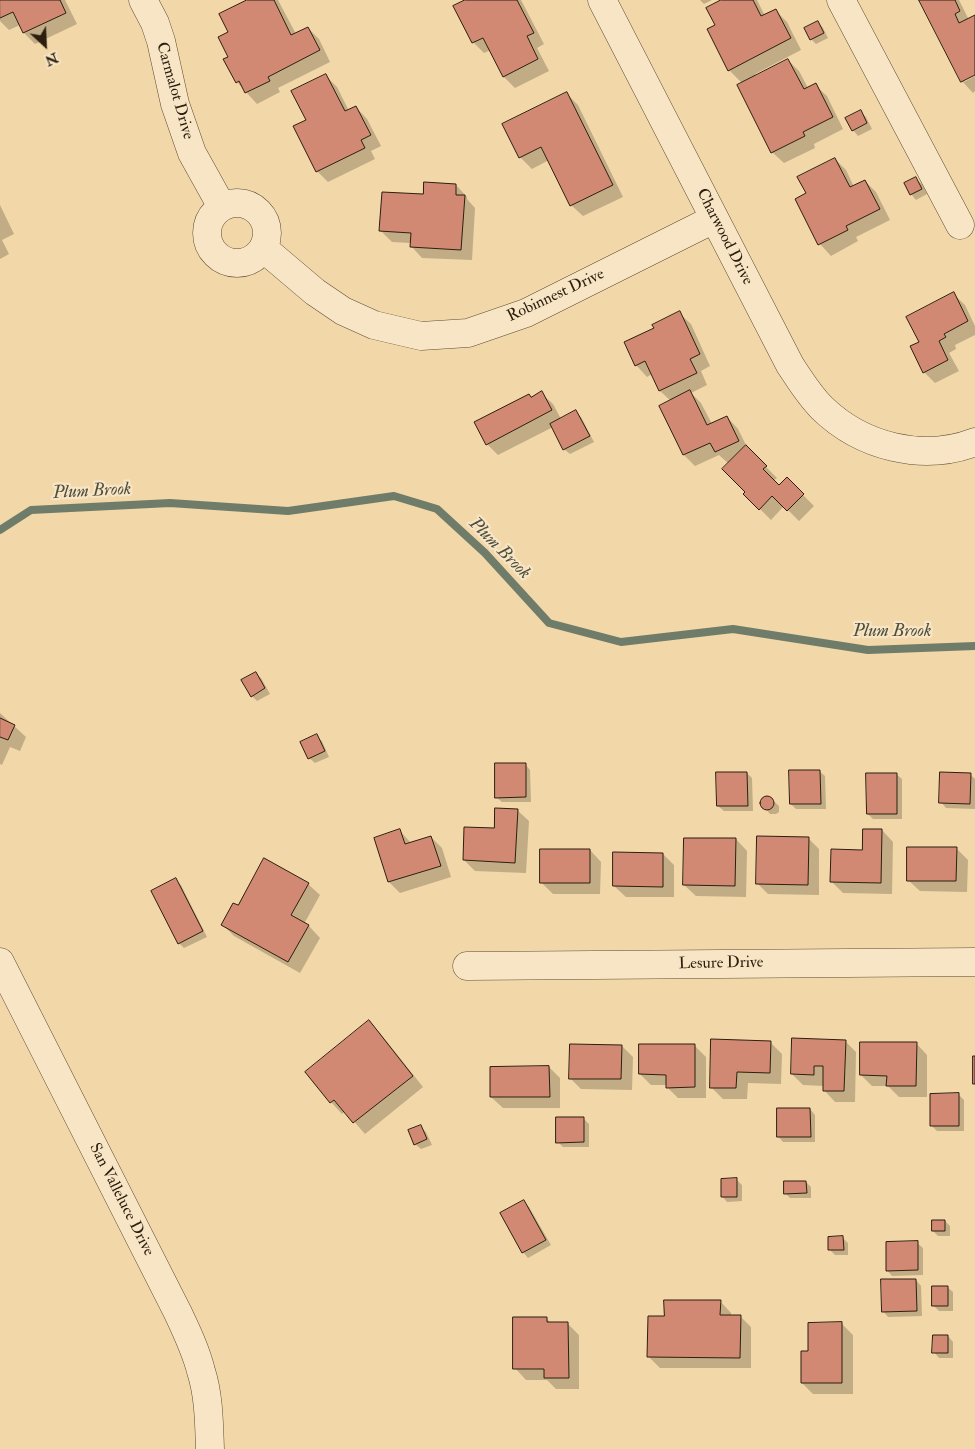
<!DOCTYPE html>
<style>
body{margin:0}
#map{position:relative;width:975px;height:1449px;overflow:hidden;background:#f2d7a8;font-family:"IM FELL Double Pica",serif}
canvas{display:block}
.north{position:absolute;left:20px;top:20px;width:50px;height:50px;-webkit-text-stroke:4px #f7e5c6;paint-order:stroke;rotate:155deg;font-size:14px;font-weight:700;line-height:20px;text-align:center;color:#2c1f0e}
.north::after{content:'';display:block;margin:auto;width:18px;height:22px;background:#2c1f0e;clip-path:polygon(50% 0,100% 100%,50% 72%,0 100%)}
</style>
<div id="map">
<canvas width="975" height="1449"></canvas>
<div class="north">N</div>
</div>
<script>
const context = document.querySelector('canvas').getContext('2d');
context.lineJoin = 'round';
function fillPath(path, color) {
  context.fillStyle = color;
  context.fill(path, 'evenodd');
}
function strokePath(path, color, width, dash) {
  context.strokeStyle = color;
  context.lineWidth = width;
  context.lineCap = dash ? 'butt' : 'round';
  context.setLineDash(dash || []);
  context.stroke(path);
}
function label(font, color, halo, rows, align = 'center') {
  context.font = font + ' "IM FELL Double Pica",serif';
  context.lineWidth = 4.5;
  context.setLineDash([]);
  context.textBaseline = 'middle';
  context.strokeStyle = halo;
  context.fillStyle = color;
  for (const [text, x, y, turn = 0] of rows) {
    context.save();
    context.translate(x, y);
    context.rotate((+turn || 0) * Math.PI / 180);
    context.textAlign = isNaN(turn) ? turn : align;
    if (halo) context.strokeText(text, 0, 0);
    context.fillText(text, 0, 0);
    context.restore();
  }
}
const shadow = new Path2D(`
 M0,0H65L77,24L35,44L24,33L20,25L9,30L0,21Z
 M250,0H278L296,34L308,28L319,39L330,62L278,88L280,92L257,104L237,82L229,57V32Z
 M468,0H521L544,44L537,48L549,71L515,88L504,77L491,50L484,53L473,42Z
 M700,0H712L704,4Z
 M724,0H757L765,16L776,11L787,22L801,50L755,74L756,76L788,60L799,71L808,88L815,85L827,96L843,129L814,144L815,148L784,163L772,152L742,83L729,70L709,30L717,26Z
 M921,0H959L969,20L975,16V73L964,79V82L975,76V91L973,93L962,81Z
 M818,22L823,28L828,38L816,44L811,39Z
 M326,76L337,87L349,111L356,107L367,119L381,146L371,151L375,159L328,182L317,171L307,120Z
 M567,94L578,105L623,197L583,216L571,205L549,160L532,169L520,157L504,125Z
 M861,112L866,117L872,129L858,136L853,130Z
 M835,159L846,170L854,187L865,181L876,192L890,220L856,237L858,241L831,256L820,244L797,200L807,194Z
 M916,179L922,184L927,194L916,200L911,194Z
 M456,185L467,197V199L475,208L472,260L422,258L411,246V243L392,242L380,230L424,196Z
 M0,205L14,234L2,240L9,254L0,259Z
 M953,294L965,305L975,326V335L955,345L956,349L949,353L959,371L935,383L924,372L920,342Z
 M679,313L691,324L710,366L701,371L707,385L691,393L701,403L712,424L727,417L738,429L748,449L777,478L773,481L779,487L787,479L814,506L799,521L784,506L771,520L745,494L747,492L729,464L719,455L695,466L684,455L661,406L671,401L660,391L652,374L647,377L636,365L655,329Z
 M541,393L553,404L561,419L576,412L581,417L594,442L570,454L564,449L553,427L498,455L487,444L532,398Z
 M255,673L261,678L270,694L257,701L252,696Z
 M0,713L26,737L20,751L10,747L2,765L0,764Z
 M316,736L322,741L329,757L315,763L309,758Z
 M525,764L530,770L531,802H502L496,797Z
 M819,771L825,776L826,809H796L791,804Z
 M747,773L752,778L753,811H724L718,806Z
 M896,774L902,779V819H873L868,814Z
 M970,774L975,779V809L946,808L941,802Z
 M768,796L779,806V812L776,814H770L762,804V800L765,797Z
 M517,810L529,821L526,873L475,871L464,860L495,829Z
 M882,830L893,842L892,894L843,893L831,881L863,851Z
 M400,831L411,843L431,837L442,848L451,877L400,893L389,882Z
 M808,838L819,849V895L768,894L757,883Z
 M736,839L747,851L746,897L696,896L684,885Z
 M956,848L968,860L967,892L920,891L908,880Z
 M590,850L601,862L600,894H553L541,882Z
 M663,854L674,865V897H626L614,886Z
 M265,860L308,884L320,895L304,924L309,926L320,938L300,973L234,936L223,925L239,907Z
 M176,880L181,885L207,937L184,948L179,943Z
 M369,1022L380,1033L423,1087L365,1134L345,1111L342,1114L331,1102Z
 M845,1041L856,1052L855,1102H835L824,1090V1086L803,1085L792,1074Z
 M770,1042L782,1054L781,1084L748,1083L747,1099H723L711,1087Z
 M916,1043L927,1055V1097H899L888,1086H872L861,1075Z
 M622,1046L633,1057L632,1090L581,1089L570,1078Z
 M695,1046L706,1057V1098H678L667,1087V1085H651L640,1074Z
 M549,1067L560,1078V1108H503L491,1097Z
 M958,1094L964,1100V1131H937L932,1126Z
 M810,1109L815,1115V1142H783L778,1136Z
 M583,1118L589,1124V1147H563L558,1142Z
 M420,1126L426,1132L432,1145L421,1149L415,1144Z
 M737,1180L742,1185V1201L727,1202L722,1196Z
 M806,1182L811,1187V1198H790L785,1193Z
 M524,1201L529,1207L551,1245L528,1258L523,1252Z
 M945,1221L950,1226V1236H938L933,1231Z
 M843,1238L848,1243V1255H835L830,1250Z
 M917,1243L923,1248V1275L892,1276L887,1270Z
 M916,1280L921,1286L922,1316L888,1317L883,1311Z
 M947,1287L953,1292V1311H939L934,1306Z
 M720,1301L731,1313V1316H740L751,1327V1368H660L649,1357L665,1318Z
 M546,1318L552,1324H568L579,1335V1389H556L547,1380H526L515,1368Z
 M842,1324L853,1335V1394H813L802,1383L809,1352Z
 M948,1336L953,1342V1358H939L934,1352Z`);
const stream = new Path2D(`
 M0,530L31,510L170,503L288,511L394,496L437,509L485,553L549,623L621,642L733,629L868,650L975,646`);
const building = new Path2D(`
 M0,0H60L66,13L23,33L13,12L0,18Z
 M247,0H274L291,35L308,27L320,50L268,77L270,81L245,93L239,81L236,83L223,59L228,57L218,37L228,32L219,14Z
 M465,0H517L534,33L527,36L538,59L503,77L483,38L472,43L453,6Z
 M721,0H753L761,16L776,9L791,38L728,71L707,29L715,25L706,8Z
 M919,0H955L960,11L955,14L959,23L975,15V75L961,82Z
 M818,21L824,33L810,40L804,28Z
 M788,59L804,89L816,83L833,117L803,132L805,136L771,153L737,85Z
 M326,74L345,111L356,106L371,135L361,140L365,148L316,172L293,126L306,120L291,91Z
 M567,92L613,185L570,206L541,147L519,158L502,124Z
 M861,110L867,123L852,131L845,118Z
 M835,158L850,187L865,180L880,209L846,226L848,230L818,245L795,199L806,193L797,177Z
 M916,177L922,189L910,195L904,183Z
 M424,182L456,184V195H465L461,250L410,247L411,233L379,231L382,192L423,194Z
 M954,292L968,321L944,334L946,337L939,341L948,360L923,373L910,346L919,342L906,317Z
 M680,311L700,354L690,359L697,373L659,391L645,361L635,366L624,342L654,328L652,325Z
 M690,390L707,425L727,416L739,441L715,452L710,443L683,455L659,406Z
 M542,391L552,410L486,445L474,422L529,394L531,397Z
 M576,410L590,436L563,450L550,424Z
 M746,445L767,466L763,469L779,485L787,477L804,494L787,511L772,496L759,510L743,494L745,492L722,469Z
 M256,672L265,688L251,697L241,680Z
 M0,718L15,725L8,740L0,737Z
 M317,734L325,751L308,759L300,742Z
 M495,763H526V797L495,798Z
 M789,770H820L821,804H790Z
 M716,772H747L748,806H717Z
 M940,772L971,773L970,804L939,803Z
 M866,773H897V814H867Z
 M760 803a7 7 0 1 1 14 0a7 7 0 1 1-14 0Z
 M495,808L518,809L515,863L463,860L464,827L494,828Z
 M400,829L405,844L431,836L441,866L388,882L374,838Z
 M863,829H882L881,883L830,882L831,849L862,850Z
 M757,836L809,837L808,885L756,884Z
 M684,838H736L735,886L683,885Z
 M907,847H957L956,881H907Z
 M540,849H590V883H540Z
 M613,852L663,853V887L613,886Z
 M264,858L309,883L291,915L309,925L288,962L221,925L233,903L238,905Z
 M176,878L203,931L178,944L151,891Z
 M369,1020L413,1076L353,1123L334,1100L330,1103L305,1072Z
 M792,1038L846,1040L844,1091H823V1066H814V1075L791,1074Z
 M711,1039L771,1041L770,1073L737,1072L736,1088H710Z
 M860,1042H917L916,1086H886L887,1076L860,1075Z
 M570,1044L622,1045L621,1079H569Z
 M639,1044H695V1087L666,1088V1075L639,1074Z
 M973,1056H975V1084H973Z
 M549,1066L550,1097H490V1067Z
 M959,1093V1126H930V1094Z
 M777,1108H810L811,1137H777Z
 M556,1117H584V1142L556,1143Z
 M421,1125L427,1139L414,1145L408,1130Z
 M737,1178V1197H721V1179Z
 M784,1181H806L807,1193L784,1194Z
 M524,1200L546,1240L522,1253L500,1213Z
 M932,1220H945V1231H932Z
 M843,1236L844,1250H828V1237Z
 M918,1241V1270L886,1271V1242Z
 M881,1279H916L917,1311L882,1312Z
 M932,1286H948V1306H932Z
 M664,1300H721L720,1315H741L740,1358L647,1357L648,1316H664Z
 M513,1317H547V1322H568L569,1378H544V1369H513Z
 M842,1322V1383H801V1351H808V1323Z
 M933,1335H948V1353H932Z`);
const minor = new Path2D(`
 M143,0L155,23L161,41L175,104L192,153L222,207
 M602,0L790,365C800,380 809,395 822,408C862,447 923,462 975,442
 M841,0L960,225
 M207 233a30 30 0 1 1 60 0a30 30 0 1 1-60 0Z
 M263,248L315,292L343,311L374,325L421,336L468,333L526,313L714,219
 M0,962L178,1313C187,1332 196,1351 201,1371C209,1396 209,1423 210,1449
 M467,966L975,962`);
const streetNames = [
 ["Carmalot Drive",174,91,74],
 ["Charwood Drive",724,237,63],
 ["Robinnest Drive",556,296,-25],
 ["Lesure Drive",721,964,-1],
 ["San Valleluce Drive",121,1200,63]
];
const waterNames = [
 ["Plum Brook",92,492,-3],
 ["Plum Brook",499,549,45],
 ["Plum Brook",892,632]
];
fillPath(shadow, '#0003');
strokePath(stream, '#6f7c6a', 8);
fillPath(building, '#d28974');
strokePath(building, '#2c1f0e', 1);
strokePath(minor, '#5e4d34', 29);
strokePath(minor, '#f7e5c6', 28);
label('16px', '#2c1f0e', '#f7e5c6', streetNames);
label('italic 18px', '#4d4e3c', '#f7e5c6', waterNames);
</script>
